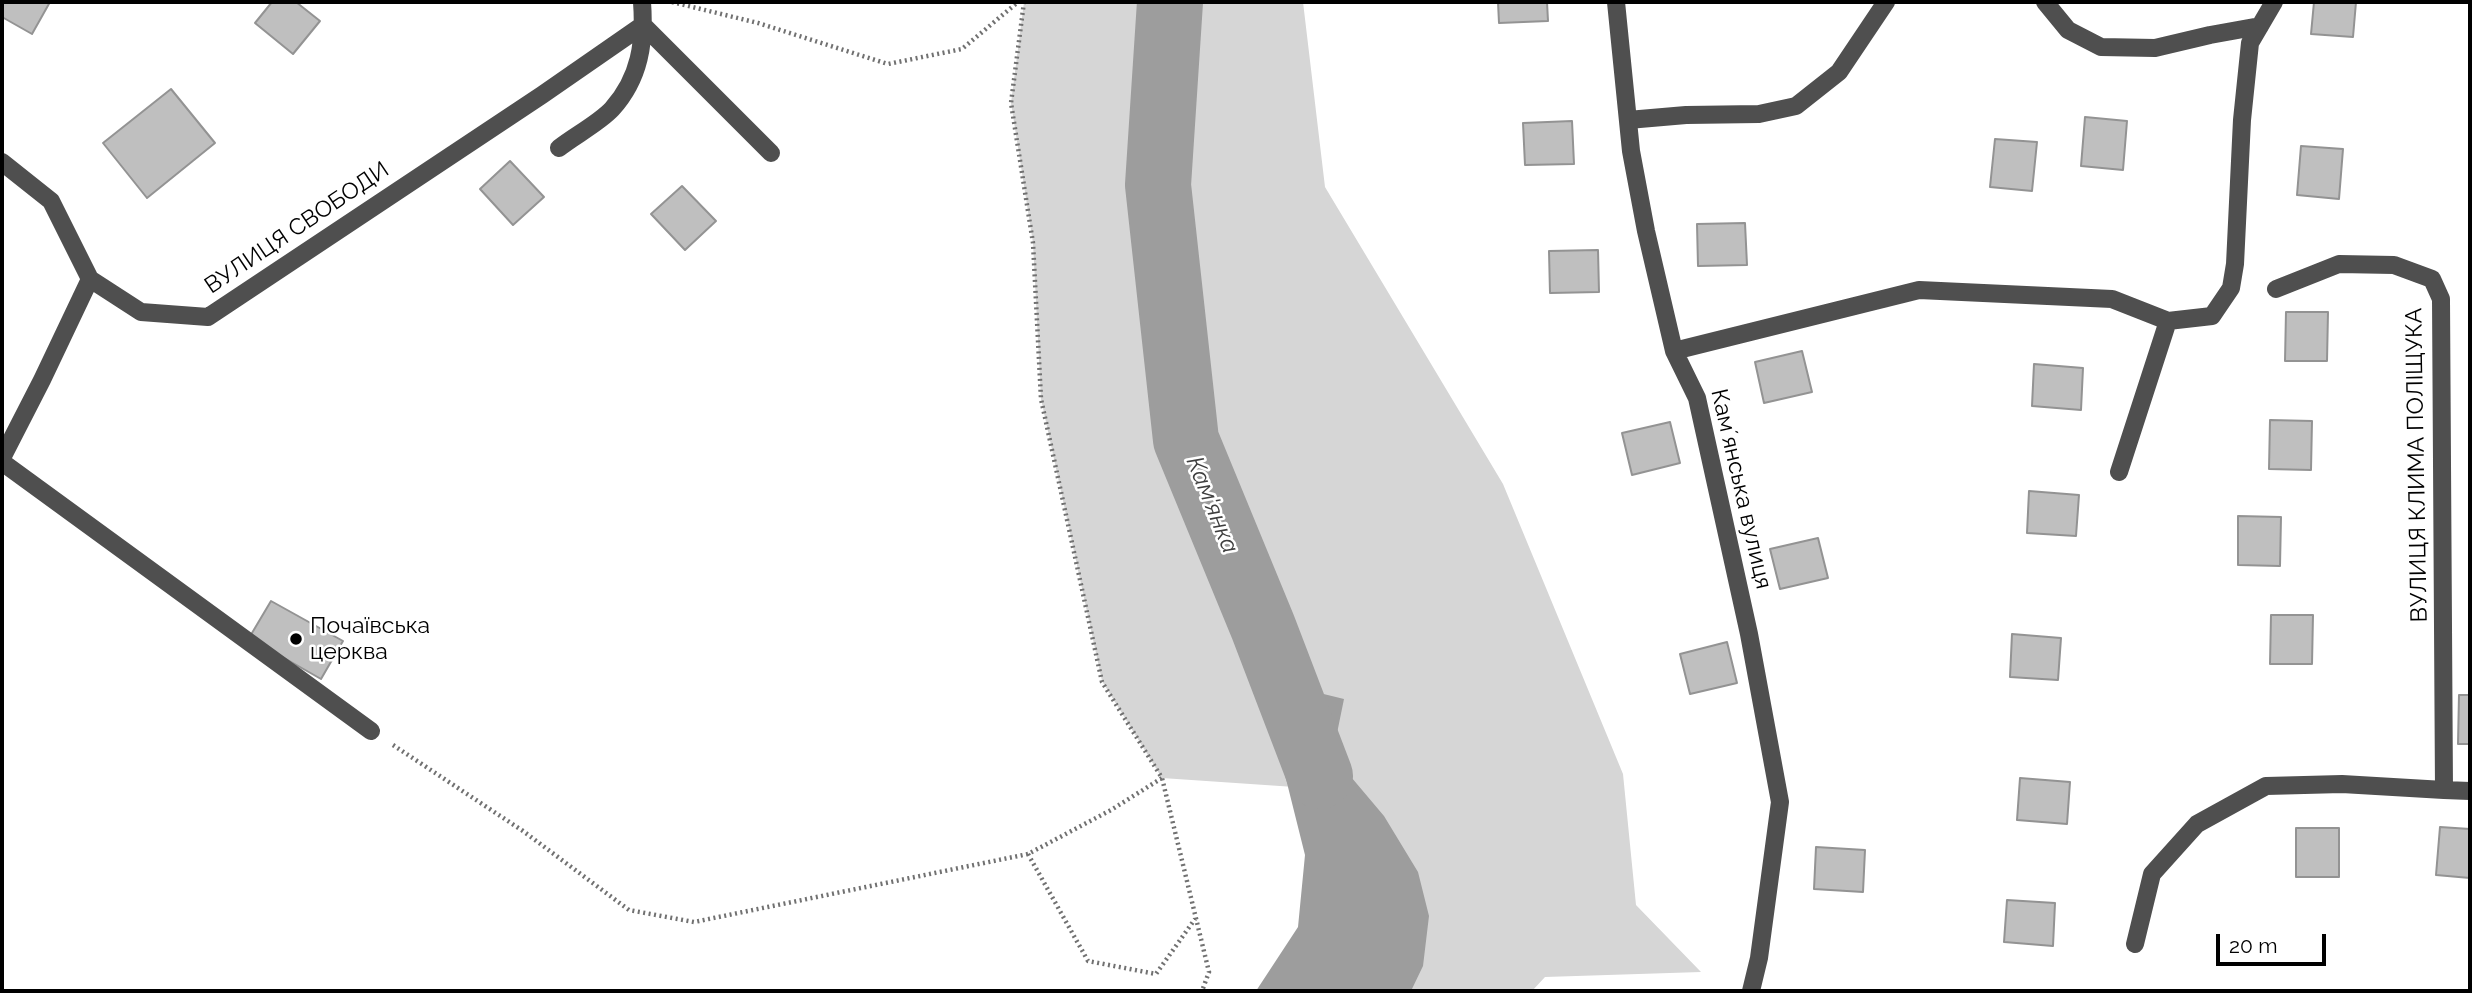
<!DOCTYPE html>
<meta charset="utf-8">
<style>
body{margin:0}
#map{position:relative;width:2472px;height:993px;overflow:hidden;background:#fff;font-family:Raleway,sans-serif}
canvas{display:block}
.frame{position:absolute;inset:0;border:4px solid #000;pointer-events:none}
.scale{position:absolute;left:2216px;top:934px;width:110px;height:32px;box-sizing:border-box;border:4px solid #000;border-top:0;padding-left:9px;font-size:21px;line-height:24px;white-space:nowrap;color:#000;-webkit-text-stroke:5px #fff;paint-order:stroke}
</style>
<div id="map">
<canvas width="2472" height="993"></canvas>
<div class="frame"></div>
<div class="scale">20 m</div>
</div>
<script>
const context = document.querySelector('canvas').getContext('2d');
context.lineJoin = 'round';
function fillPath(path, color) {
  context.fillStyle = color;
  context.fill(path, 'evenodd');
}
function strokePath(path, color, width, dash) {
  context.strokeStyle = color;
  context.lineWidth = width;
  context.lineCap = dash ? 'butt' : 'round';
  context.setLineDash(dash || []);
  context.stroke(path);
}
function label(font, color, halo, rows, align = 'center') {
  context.font = font + ' Raleway,sans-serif';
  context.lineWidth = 5;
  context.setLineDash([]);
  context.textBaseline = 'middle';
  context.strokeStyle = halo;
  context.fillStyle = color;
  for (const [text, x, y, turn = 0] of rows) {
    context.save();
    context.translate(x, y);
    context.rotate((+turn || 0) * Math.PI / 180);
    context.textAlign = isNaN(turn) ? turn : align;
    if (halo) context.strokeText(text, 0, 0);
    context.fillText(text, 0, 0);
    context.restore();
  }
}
const green = new Path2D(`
 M1024,2H1303L1325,187L1503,484L1623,774L1636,905L1701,972L1545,977L1532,991H1357L1324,789L1162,778L1102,681L1041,399L1033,243L1011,103Z`);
const water = new Path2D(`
 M1299,688L1344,699L1335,743L1346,771L1384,816L1418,872L1429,916L1423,966L1411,991H1256L1298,927L1305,855L1282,763L1260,703Z`);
const river = new Path2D(`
 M1170,2L1158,185L1186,440L1263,627L1320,776`);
const building = new Path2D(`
 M2,2H50L32,34L2,17Z
 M272,2H296L320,21L293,54L255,23Z
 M1498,2H1547L1548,21L1499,23Z
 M2314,2H2356L2353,37L2311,34Z
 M171,89L215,143L147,198L103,143Z
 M2085,117L2127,121L2123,170L2081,166Z
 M1572,121L1574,164L1525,165L1523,123Z
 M1995,139L2037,142L2032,191L1990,187Z
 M2301,146L2343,149L2339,199L2297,195Z
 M510,161L544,197L513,225L480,189Z
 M682,186L716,221L685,250L651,214Z
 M1745,223L1747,265L1698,266L1697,224Z
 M1598,250L1599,292L1550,293L1549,251Z
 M2286,312H2328L2327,361H2285Z
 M1802,351L1812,392L1764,403L1755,362Z
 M2034,364L2083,368L2081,410L2032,406Z
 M2270,420L2312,421L2311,470L2269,469Z
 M1670,422L1680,463L1632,475L1622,433Z
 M2029,491L2079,495L2076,536L2027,533Z
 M2238,516L2281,517L2280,566L2238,565Z
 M1818,538L1828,578L1780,589L1770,549Z
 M271,601L343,641L321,679L249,638Z
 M2271,615H2313L2312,664H2270Z
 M2012,634L2061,638L2058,680L2010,677Z
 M1727,642L1737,683L1690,694L1680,654Z
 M2459,695H2470V744H2458Z
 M2020,778L2070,782L2067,824L2017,820Z
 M2440,827L2470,829V878L2436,875Z
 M2296,828H2339V877H2296Z
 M1816,847L1865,850L1863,892L1814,889Z
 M2007,900L2055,903L2053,946L2004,942Z`);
const path = new Path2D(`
 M672,2L758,23L888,64L962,49L1018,2
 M1024,2L1011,103L1033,243L1041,399L1102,682L1162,778L1209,972L1202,991
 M393,745L523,831L629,910L694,922L1028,854L1111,810L1162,778
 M1028,854L1088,961L1156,974L1195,919`);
const minor = new Path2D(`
 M1616,2L1631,151L1646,231L1674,351L1697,398L1749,634L1780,802L1759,958L1751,991
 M2045,2L2068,30L2101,47L2155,48L2210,35L2260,26
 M643,25L771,153
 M1628,120L1686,115L1759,114L1796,106L1839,72L1886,2
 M559,148C574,136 599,123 612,109C640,78 645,42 642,2
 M2,162L51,201L90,279L141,312L208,317L542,95L643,25
 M2276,289L2339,264L2394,265L2432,279L2441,299L2444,790L2470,791
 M1674,351L1919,290L2112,299L2168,321L2212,316L2231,288L2235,264L2242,120L2250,43L2274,2
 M2,458L42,380L90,279
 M2,462L371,731
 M2119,472L2168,321
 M2135,944L2152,874L2197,824L2266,786L2342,784L2444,790`);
const markers = [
 [296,639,7,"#000"]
];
const streetNames = [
 ["ВУЛИЦЯ СВОБОДИ",297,228,-34],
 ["ВУЛИЦЯ КЛИМА ПОЛІЩУКА",2417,465,-91],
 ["Камʼянська вулиця",1741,489,77]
];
const poiNames = [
 ["Почаївська",310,626],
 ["церква",310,652]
];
const waterNames = [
 ["Кам'янка",1212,505,68]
];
fillPath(green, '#d6d6d6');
fillPath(water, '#9d9d9d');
strokePath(river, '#9d9d9d', 66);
fillPath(building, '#bfbfbf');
strokePath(building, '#939393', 2);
strokePath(path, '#717171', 4.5, [2, 3.5]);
strokePath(minor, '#4f4f4f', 18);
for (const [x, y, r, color] of markers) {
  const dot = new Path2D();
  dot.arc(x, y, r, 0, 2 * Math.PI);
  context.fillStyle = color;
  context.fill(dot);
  strokePath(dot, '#fff', 2.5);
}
label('23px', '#000', '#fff', streetNames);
label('23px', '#000', '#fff', poiNames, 'left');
label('italic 24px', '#3e3e3e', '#fff', waterNames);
</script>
